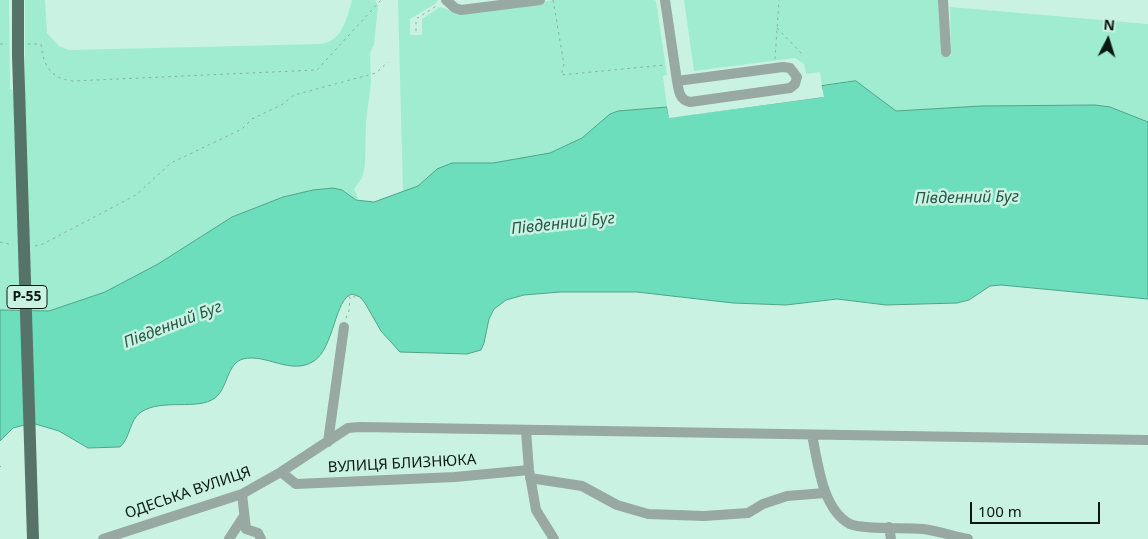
<!DOCTYPE html>
<meta charset="utf-8">
<style>
body{margin:0}
#map{position:relative;width:1148px;height:539px;overflow:hidden;background:#caf2e3;font-family:"Noto Sans",sans-serif}
canvas{display:block}
.north{position:absolute;left:1083px;top:15px;width:50px;height:50px;-webkit-text-stroke:4px #caf2e3;paint-order:stroke;rotate:5deg;font-size:14px;font-weight:700;line-height:20px;text-align:center;color:#0a1813}
.north::after{content:'';display:block;margin:auto;width:18px;height:22px;background:#0a1813;clip-path:polygon(50% 0,100% 100%,50% 72%,0 100%)}
.scale{position:absolute;left:970px;top:502px;width:130px;height:22px;box-sizing:border-box;border:2px solid #0a1813;border-top:0;padding-left:6px;font-size:15px;line-height:18px;white-space:nowrap;color:#0a1813;-webkit-text-stroke:4px #caf2e3;paint-order:stroke}
</style>
<div id="map">
<canvas width="1148" height="539"></canvas>
<div class="north">N</div>
<div class="scale">100 m</div>
</div>
<script>
const context = document.querySelector('canvas').getContext('2d');
context.lineJoin = 'round';
function fillPath(path, color) {
  context.fillStyle = color;
  context.fill(path, 'evenodd');
}
function strokePath(path, color, width, dash) {
  context.strokeStyle = color;
  context.lineWidth = width;
  context.lineCap = dash ? 'butt' : 'round';
  context.setLineDash(dash || []);
  context.stroke(path);
}
function label(font, color, halo, rows, align = 'center') {
  context.font = font + ' "Noto Sans",sans-serif';
  context.lineWidth = 5;
  context.setLineDash([]);
  context.textBaseline = 'middle';
  context.strokeStyle = halo;
  context.fillStyle = color;
  for (const [text, x, y, turn = 0] of rows) {
    context.save();
    context.translate(x, y);
    context.rotate((+turn || 0) * Math.PI / 180);
    context.textAlign = isNaN(turn) ? turn : align;
    if (halo) context.strokeText(text, 0, 0);
    context.fillText(text, 0, 0);
    context.restore();
  }
}
const green = new Path2D(`
 M0,0H9L10,89L25,94V0H45L47,33L59,46L69,50L321,44C342,41 347,19 352,0H375L378,6L374,45L370,53L371,83L366,122L365,166L362,178L354,189L358,198L356,200L346,193L333,188L313,190L283,197L232,217L158,264L105,292L49,311L0,310Z
 M398,0H438L435,4L410,19V35H422V19L440,7L461,13L554,0H654L656,1L667,75L663,76L667,107L618,111L610,114L582,138L550,153L493,163H452L431,174L418,186L403,193Z
 M684,0H939L942,56H951L950,7L1148,24V122L1111,107L1095,105L981,106L896,111L856,81L822,86L820,72L806,74L804,64L795,58L694,71Z`);
const water = new Path2D(`
 M856,81L896,111L981,106L1095,105L1110,107L1148,122V299L1001,285L990,286L969,300L957,303L886,305L837,299L786,305L733,303L637,292H560L524,295L506,300L494,309L489,319L484,343L481,350L467,354L400,352L381,331L365,303L360,297L352,294C335,298 334,348 314,361C291,376 266,353 243,359C227,363 228,388 215,398C197,411 163,398 141,412C129,420 131,437 120,447L88,448L59,431L32,423L13,428L0,441V310L49,311L105,292L158,264L232,217L283,197L313,190L333,188L342,190L356,200L374,202L418,186L437,169L452,163H493L550,153L582,138L610,114L618,111L667,107L669,117L823,97L822,86Z`);
const pier = new Path2D(`
 M822,86L824,97L669,118L667,107H670L671,115L821,95L820,87Z`);
const path = new Path2D(`
 M553,0L564,64L561,75L664,65
 M777,28L804,56
 M416,31V19L438,5
 M0,44H7
 M28,44H41C43,65 51,79 73,81L317,70L381,0
 M775,59L779,0
 M0,242L13,245
 M35,246L43,244L136,195L171,163L242,129L252,119L283,104L294,95L376,73L388,62
 M347,296L355,297
 M346,318L349,311L350,297
 M0,467L1,466`);
const minor = new Path2D(`
 M446,0L455,8L461,10L540,0
 M665,0L677,81C679,91 679,100 690,102L790,88L795,84L797,77L790,68L783,67L677,81
 M943,0L946,52
 M526,431L529,470L536,510L554,539
 M812,435C818,463 822,509 850,524C863,530 906,527 923,529C938,531 953,536 968,539
 M328,442L344,327
 M281,472L296,484L455,477L529,470
 M530,478L582,486L617,505L648,514L704,516L748,513L763,504L787,496L825,493
 M242,494L246,529L258,533L261,539
 M889,527L891,539
 M103,539L242,494L281,472L348,428L360,427L1148,440
 M229,539L244,516`);
const major = new Path2D(`
 M18,0V55`);
const majorBridge = new Path2D(`
 M18,55L33,539`);
const shields = [
 [27,297,40]
];
const shieldNames = [
 ["Р-55",27,297]
];
const streetNames = [
 ["ВУЛИЦЯ БЛИЗНЮКА",402,464,-3],
 ["ОДЕСЬКА ВУЛИЦЯ",188,493,-19]
];
const waterNames = [
 ["Південний Буг",967,198,-1],
 ["Південний Буг",563,224,-6],
 ["Південний Буг",173,325,-21]
];
fillPath(green, '#9fecd1');
fillPath(water, '#6cdebb');
strokePath(water, '#4fa389', 1);
fillPath(pier, '#caf2e3');
strokePath(path, '#8cab9f', 1, [2.5, 4]);
strokePath(minor, '#98a8a2', 10);
strokePath(major, '#557368', 12);
strokePath(majorBridge, '#557368', 12);
for (const [x, y, w] of shields) {
  const box = new Path2D();
  box.roundRect(x - w / 2, y - 11.5, w, 23, 4);
  context.fillStyle = '#caf2e3';
  context.fill(box);
  strokePath(box, '#0a1813', 1);
}
label('bold 14px', '#0a1813', null, shieldNames);
label('15px', '#0a1813', '#caf2e3', streetNames);
label('italic 16px', '#285849', '#caf2e3', waterNames);
</script>
